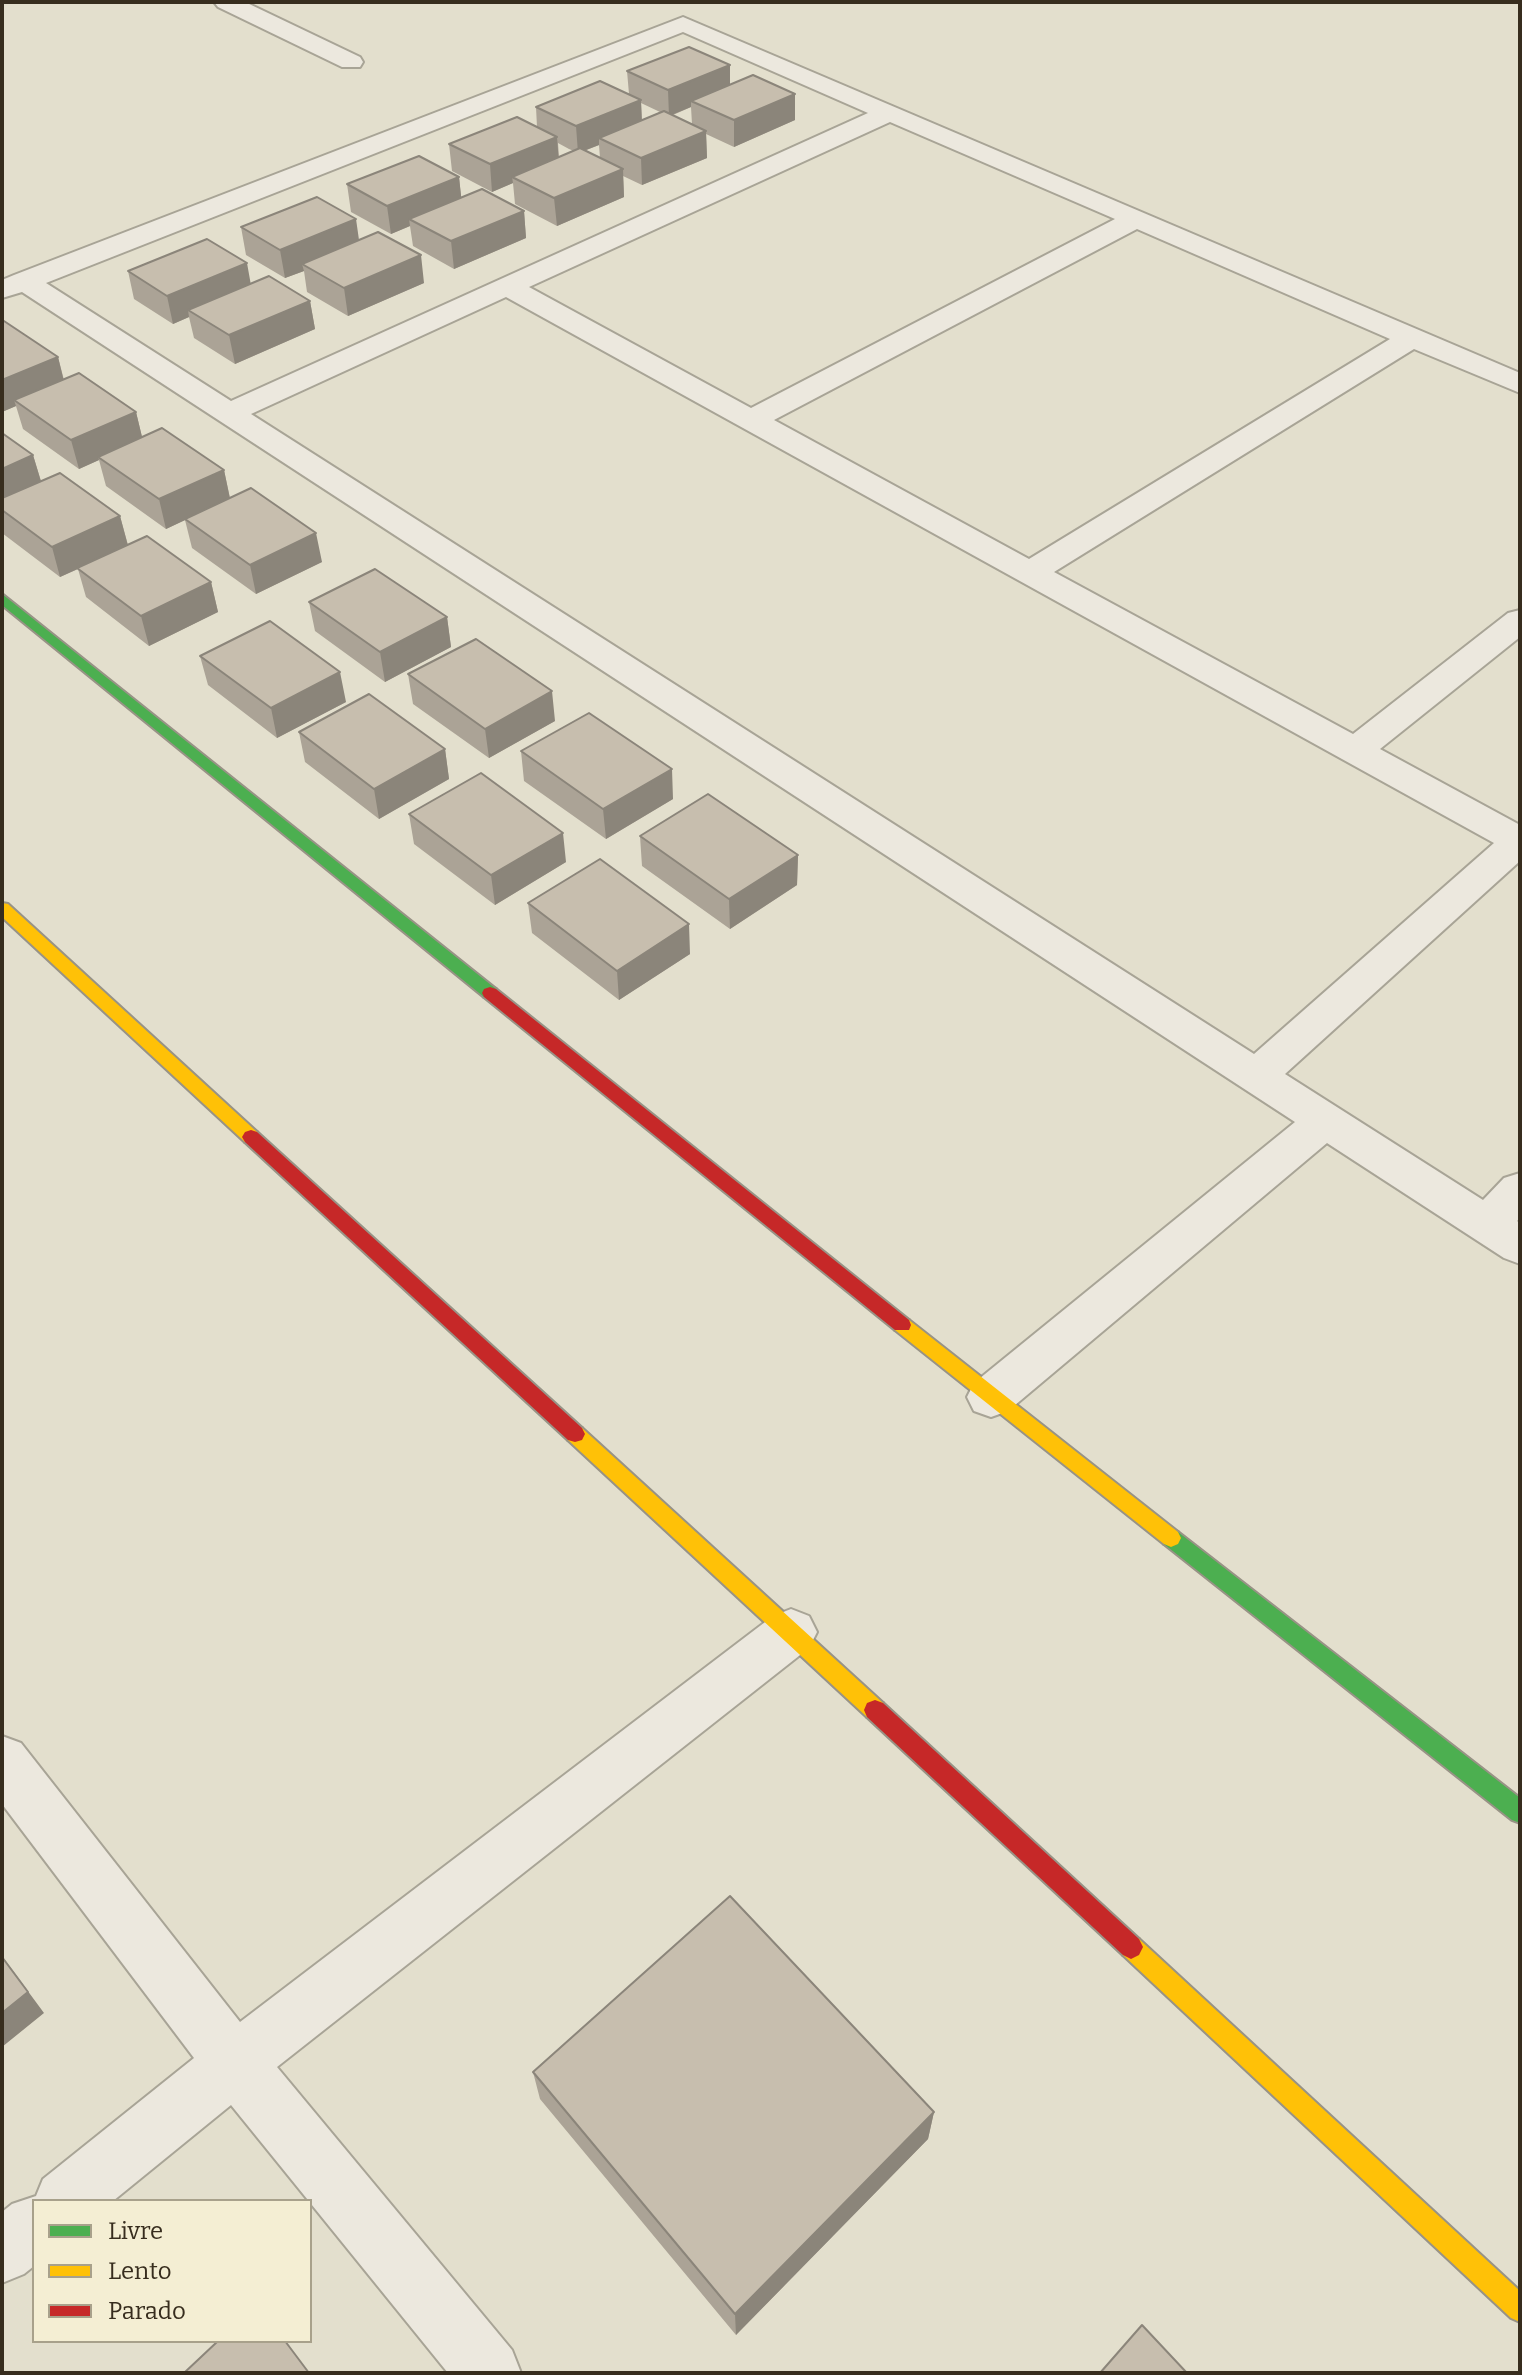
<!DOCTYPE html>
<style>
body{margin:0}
#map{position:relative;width:1522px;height:2375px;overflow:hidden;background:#e3dfcd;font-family:Bitter,serif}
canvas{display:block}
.frame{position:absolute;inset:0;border:4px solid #372d1e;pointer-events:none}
.legend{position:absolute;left:32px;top:2199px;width:280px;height:144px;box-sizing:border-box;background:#f4eed3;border:2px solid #a8a18b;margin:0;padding:10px 14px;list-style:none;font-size:24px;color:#372d1e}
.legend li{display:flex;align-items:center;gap:16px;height:40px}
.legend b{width:40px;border:2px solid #a8a18b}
</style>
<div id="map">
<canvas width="1522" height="2375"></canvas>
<div class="frame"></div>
<ul class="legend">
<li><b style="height:10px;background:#4caf50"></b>Livre</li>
<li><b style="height:10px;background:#ffc107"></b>Lento</li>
<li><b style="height:10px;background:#c62828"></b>Parado</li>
</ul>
</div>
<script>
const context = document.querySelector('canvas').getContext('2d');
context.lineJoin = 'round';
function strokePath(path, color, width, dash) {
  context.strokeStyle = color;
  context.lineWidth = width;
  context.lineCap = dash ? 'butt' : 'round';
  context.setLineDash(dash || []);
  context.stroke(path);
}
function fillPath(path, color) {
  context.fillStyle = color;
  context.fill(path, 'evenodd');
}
const street = new Path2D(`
 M214,2H245L360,57L363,62L360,67H342L218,7Z
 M683,17L1520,373V393L1414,349L1054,572L1353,734L1508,613L1520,610V637L1380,749L1520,825V861L1285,1074L1483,1200L1504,1178L1520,1173V1218L1517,1221L1520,1223V1264L1504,1258L1327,1143L1008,1411L991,1417L974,1411L967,1397L974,1383L1295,1122L22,292L2,298V280L14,275ZM683,32L868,113L231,401L46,283ZM890,122L1115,219L751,408L529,287ZM1137,229L1390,339L1029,559L774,420ZM506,297L1494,843L1254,1054L251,414Z
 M791,1609L809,1616L817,1632L809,1648L277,2067L512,2350L521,2373H448L231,2105L113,2201H34V2266L24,2274L2,2283V2212L12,2204L36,2196L43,2179L194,2058L2,1804V1736L21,1743L240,2022L773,1616Z`);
const fast = new Path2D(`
 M2,594L496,989L498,993L496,997H484L2,605Z
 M1171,1529L1178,1532L1520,1798V1823L1512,1820L1164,1544L1161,1538L1164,1532Z`);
const slow = new Path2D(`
 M2,903L8,904L257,1132L260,1137L257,1142H245L2,917Z
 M902,1317L909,1320L1178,1532L1181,1538L1178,1544L1171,1547L1164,1544L895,1330L893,1325L895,1320Z
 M575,1426L582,1428L883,1703L886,1710L883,1717L875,1720L867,1717L568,1440L565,1434L568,1428Z
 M1131,1935L1139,1939L1520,2291V2322L1511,2318L1123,1955L1119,1947L1123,1939Z`);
const jam = new Path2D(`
 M490,987L496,989L909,1320L911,1325L909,1330H895L484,997L482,993L484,989Z
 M251,1130L257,1132L582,1428L585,1434L582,1440L575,1442L568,1440L245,1142L242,1137L245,1132Z
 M875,1700L883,1703L1139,1939L1143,1947L1139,1955L1131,1959L1123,1955L867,1717L864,1710L867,1703Z`);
const wall = new Path2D(`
 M730,65V85L795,120L734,147L706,134L707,158L642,185L623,176L624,197L557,226L515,204L513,183L492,192L452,171L449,144L537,127L536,107L629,94L627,71ZM641,103L660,112L642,120ZM691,107L692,124L673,115ZM558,143L569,149L574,151L559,157ZM599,145L600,158L584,151Z
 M459,177L461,197L524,211L526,238L454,269L413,246L410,226L391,234L351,212L347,184Z
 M241,227L359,240L424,283L348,316L307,292L304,271L285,278L246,255Z
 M128,271L251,284L310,301L315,329L235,364L194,338L189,317L173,324L134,299Z
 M2,321L58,357L64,380L136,412L142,437L224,470L230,498L322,562L256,594L192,548L185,520L166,529L106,486L99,460L79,469L23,429L16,406L2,412Z
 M2,433L33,455L41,481L120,516L128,545L211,582L218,612L149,646L86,597L78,569L60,577L2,533Z
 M309,602L447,617L451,647L385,682L315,631Z
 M200,656L346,702L277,738L208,685Z
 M408,674L555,721L489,758L413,704Z
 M299,732L445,749L449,779L379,819L305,762Z
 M521,751L673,799L606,839L524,781Z
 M409,814L566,862L495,905L414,844Z
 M640,836L798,855L797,885L730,929L642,866Z
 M528,903L690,954L619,1000L532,933Z
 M533,2072L934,2112L928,2139L736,2335L540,2099Z`);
const shadedWall = new Path2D(`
 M730,65V91L691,101V107L669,116L668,90Z
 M795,94V120L734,147V120Z
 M641,100L642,127L599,138V145L578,153L576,126Z
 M706,131L707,158L642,185L641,158Z
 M557,137L559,164L512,177L513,183L492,192L490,164Z
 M623,169L624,197L557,226L554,198Z
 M459,177L462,204L409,219L410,226L391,234L387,206Z
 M524,211L526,238L454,269L451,241Z
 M356,219L360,247L302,264L304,271L285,278L280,250Z
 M421,255L424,283L348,316L344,288Z
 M247,263L252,291L188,310L189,317L173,324L167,296Z
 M310,301L315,329L235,364L229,335Z
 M58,357L65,386L14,400L16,406L2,412V380Z
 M136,412L143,441L98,457L99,460L79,469L71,440Z
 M33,455L42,485L2,502V469Z
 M224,470L230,499L166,529L159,499Z
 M120,516L128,546L60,577L52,547Z
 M316,533L322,562L256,594L250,565Z
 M211,582L218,612L149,646L141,616Z
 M447,617L451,647L385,682L380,652Z
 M340,672L346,702L277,738L271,708Z
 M552,691L555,721L489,758L485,729Z
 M445,749L449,779L379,819L374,789Z
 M672,769L673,799L606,839L603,809Z
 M563,833L566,862L495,905L491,875Z
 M798,855L797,885L730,929L729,899Z
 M689,924L690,954L619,1000L617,971Z
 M2,1956L44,2013L2,2047Z
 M934,2112L928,2139L736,2335L735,2314Z`);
const building = new Path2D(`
 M689,47L730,65L668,90L627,71Z
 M753,75L795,94L734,120L691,101Z
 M600,81L641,100L576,126L536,107Z
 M664,111L706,131L641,158L599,138Z
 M517,117L557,137L490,164L449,144Z
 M580,148L623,169L554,198L512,177Z
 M419,156L459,177L387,206L347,184Z
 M482,189L524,211L451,241L409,219Z
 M317,197L356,219L280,250L241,227Z
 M378,232L421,255L344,288L302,264Z
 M207,239L247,263L167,296L128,271Z
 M269,276L310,301L229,335L188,310Z
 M2,321H4L58,357L2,380Z
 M79,373L136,412L71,440L14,400Z
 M162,428L224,470L159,499L98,457Z
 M2,433L33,455L2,469Z
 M60,473L120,516L52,547L2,510V498Z
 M251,488L316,533L250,565L185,519Z
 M147,536L211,582L141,616L77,568Z
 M375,569L447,617L380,652L309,602Z
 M270,621L340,672L271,708L200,656Z
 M476,639L552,691L485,729L408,674Z
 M369,694L445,749L374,789L299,732Z
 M589,713L672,769L603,809L521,751Z
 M481,773L563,833L491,875L409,814Z
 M708,794L798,855L729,899L640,836Z
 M600,859L689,924L617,971L528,903Z
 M730,1896L934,2112L735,2314L533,2072Z
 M2,1957L28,1992L2,2013Z
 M1142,2325L1187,2373H1100Z
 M218,2341H285L309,2373H184Z`);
strokePath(street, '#a8a496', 4);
strokePath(fast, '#989386', 4);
strokePath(slow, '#989386', 4);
strokePath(jam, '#989386', 4);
fillPath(street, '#ece8de');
fillPath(fast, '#4caf50');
fillPath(slow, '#ffc107');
fillPath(jam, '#c62828');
fillPath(wall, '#aba396');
fillPath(shadedWall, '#8b857a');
fillPath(building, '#c7beae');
strokePath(building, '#8b857a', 2);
</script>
